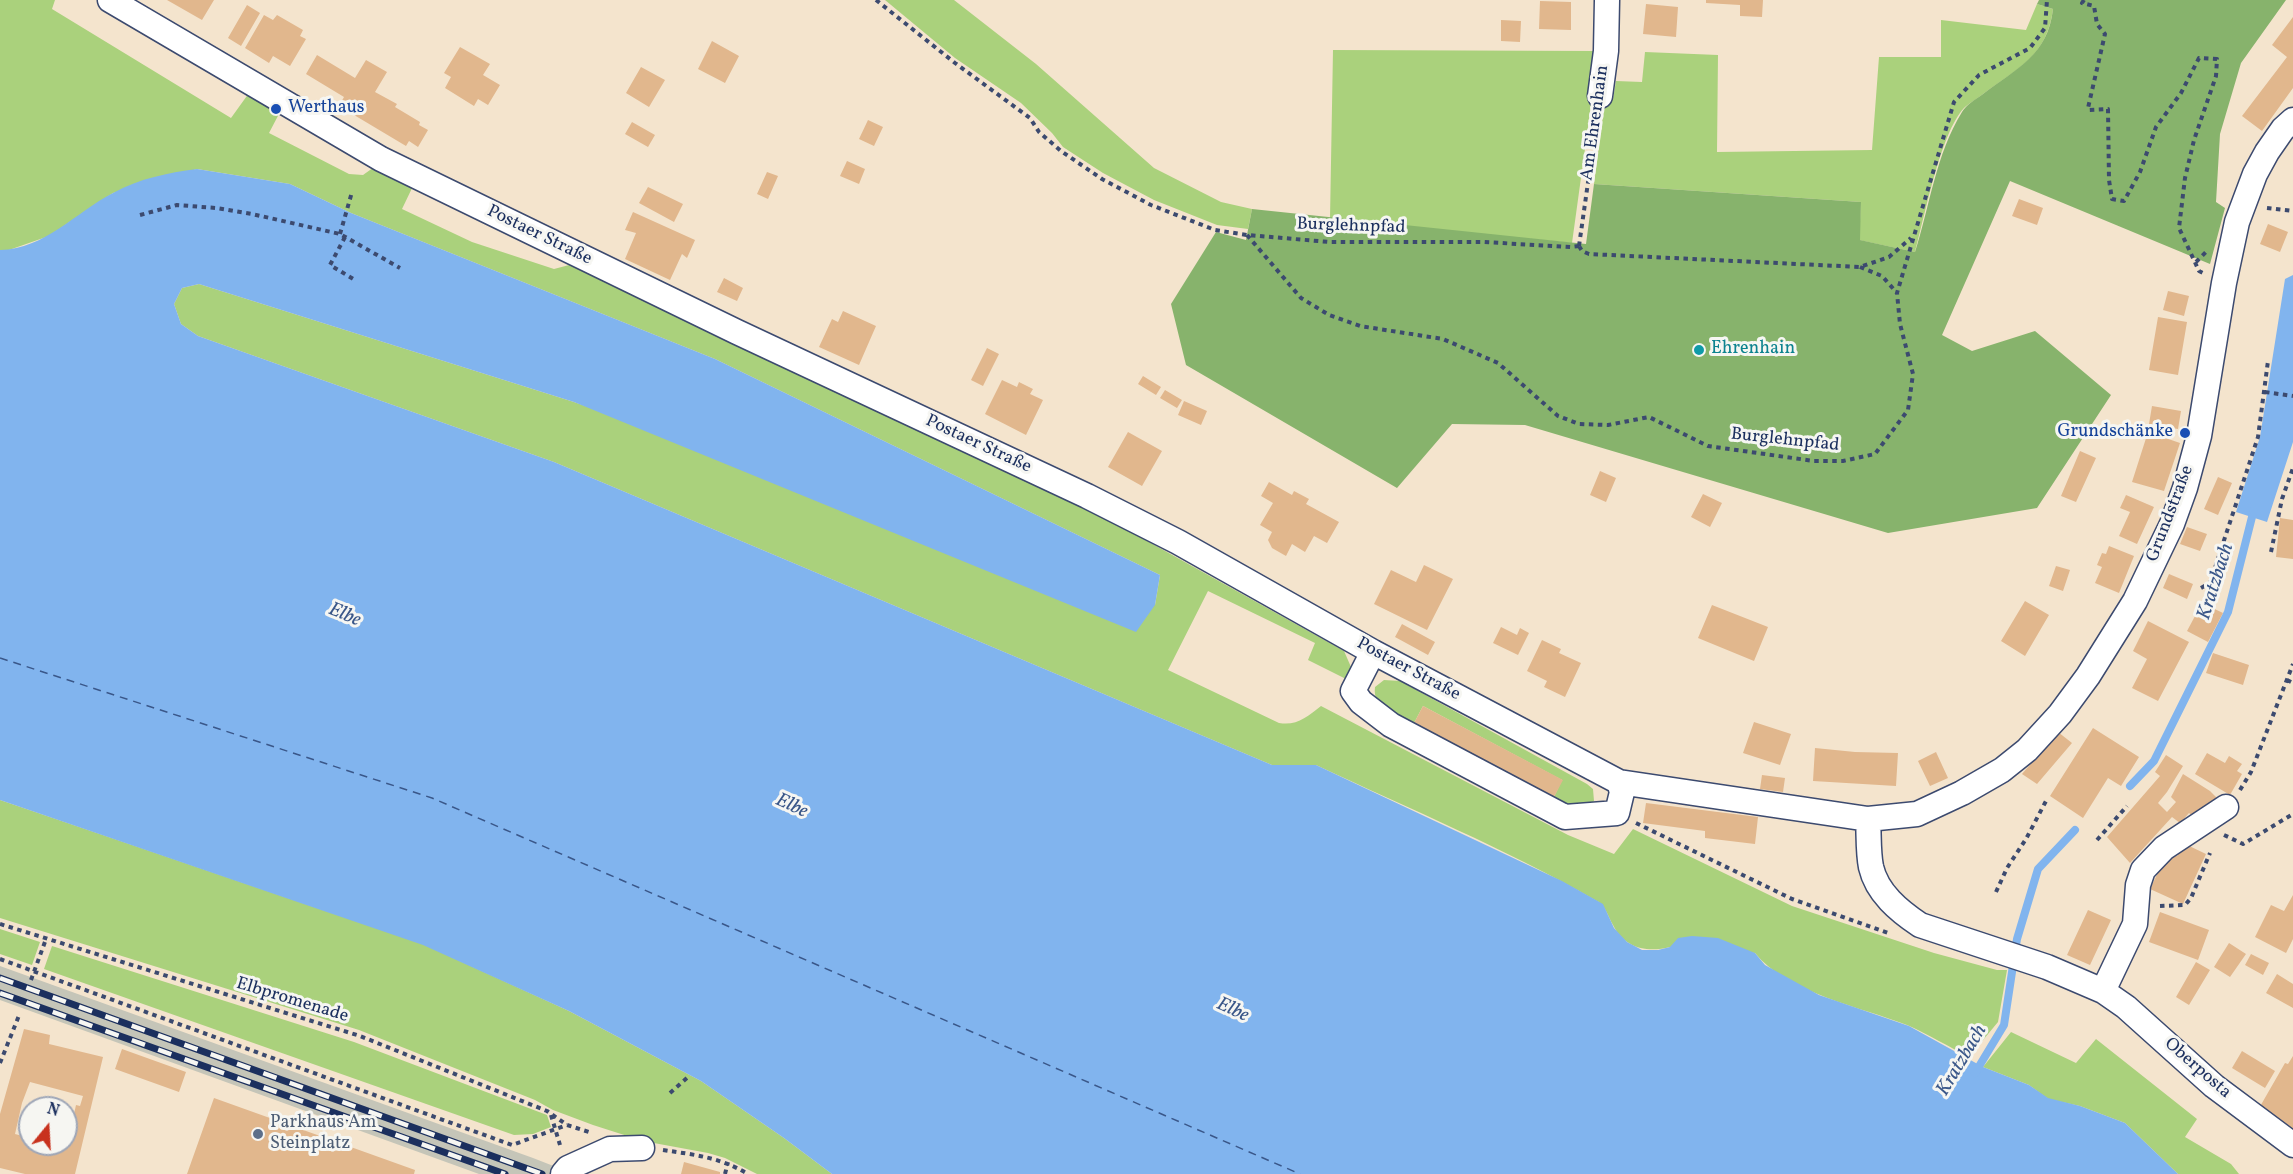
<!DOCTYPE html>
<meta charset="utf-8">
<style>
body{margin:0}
#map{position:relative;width:2293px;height:1174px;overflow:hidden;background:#f4e4cd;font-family:Vollkorn,serif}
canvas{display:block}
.north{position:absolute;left:18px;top:1096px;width:60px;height:60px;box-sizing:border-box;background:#f6f6f2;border:2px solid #9ea6b7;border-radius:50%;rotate:18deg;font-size:16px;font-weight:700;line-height:24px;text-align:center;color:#1b2f5e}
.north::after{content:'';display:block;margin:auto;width:21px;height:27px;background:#c8321e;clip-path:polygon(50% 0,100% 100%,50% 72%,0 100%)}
</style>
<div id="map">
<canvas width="2293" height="1174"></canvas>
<div class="north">N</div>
</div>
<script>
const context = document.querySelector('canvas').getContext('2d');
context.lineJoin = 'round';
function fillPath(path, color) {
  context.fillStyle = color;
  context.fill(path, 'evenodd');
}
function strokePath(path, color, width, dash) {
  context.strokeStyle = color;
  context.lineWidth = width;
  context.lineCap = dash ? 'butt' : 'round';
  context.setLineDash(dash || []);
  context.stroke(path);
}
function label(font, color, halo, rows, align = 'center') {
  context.font = font + ' Vollkorn,serif';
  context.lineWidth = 6;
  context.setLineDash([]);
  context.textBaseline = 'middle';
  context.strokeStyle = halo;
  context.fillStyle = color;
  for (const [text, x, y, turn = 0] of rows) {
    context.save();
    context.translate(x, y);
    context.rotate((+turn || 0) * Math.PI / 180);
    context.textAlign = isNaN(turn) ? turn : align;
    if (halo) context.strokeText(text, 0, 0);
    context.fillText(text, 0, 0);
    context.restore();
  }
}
const industrial = new Path2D(`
 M0,966L533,1158L574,1174H479L0,1000Z`);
const green = new Path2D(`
 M0,0H55L52,9L231,118L249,93L280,112L269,133L349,174L363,175L377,165L414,184L402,209L472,242L554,269L573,264L1106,518L1344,651L1351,667L1348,680L1308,660L1315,643L1208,591L1168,670L1279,723C1297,726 1307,717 1321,706L1568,835L1614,854L1633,829L1792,906L1934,953L1997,970H2007L1998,1022L1969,1057C1949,1047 1928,1034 1907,1025C1861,1007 1787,993 1755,953L1670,947C1647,953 1624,948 1613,925C1607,915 1606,905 1595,900C1506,849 1410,809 1316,765H1272L554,462L198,336L181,324L174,304L182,288L199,284L574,402L1155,605L1160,575L715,359L351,213L290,184L197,169L113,193L49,236L9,250H0Z
 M885,0H954L1036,64L1154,168L1221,202L1252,209L1248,229L1217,225L1154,200L1103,173L1063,147L1052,133L1021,103L955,58Z
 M2037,4L2053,9C2047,56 2018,68 1983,94C1977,99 1969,103 1964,108C1940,134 1925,216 1915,252L1859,240L1861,202L1594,184L1605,100L1613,99L1616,81L1642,82L1645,52L1718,55L1717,152L1872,150L1879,57H1941V20L2026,30Z
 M1333,50L1593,51L1592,98L1572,243L1330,219Z
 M1384,680L1400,681L1587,784L1593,789L1594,801C1577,814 1570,809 1553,799L1562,780L1423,706L1413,725C1396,716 1372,709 1375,687Z
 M0,800L423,944L569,1011L701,1081L784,1138L832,1174H757L725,1158L708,1153L643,1141L593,1125L553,1110L535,1100L359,1030L0,918Z
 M0,929L40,942L32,965L0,954Z
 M52,946L354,1042L547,1115L551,1127L533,1134L514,1135L44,969Z
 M2011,1032L2076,1063L2096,1039L2197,1119L2185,1137L2231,1164L2239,1174H2178L2125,1123L2080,1106L2048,1099L2029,1085L1983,1067Z`);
const forest = new Path2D(`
 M2039,0H2286L2241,63L2220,134L2216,202L2225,208L2210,264L2010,181L1942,335L1972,351L2035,331L2111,395L2037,508L1888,533L1525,425L1452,424L1397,488L1186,365L1171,304L1216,232L1246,240L1252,209L1586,244L1594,184L1861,202L1860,240L1915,252C1930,205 1936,154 1962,112C1966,105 1976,99 1983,94C2017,68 2048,55 2053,9L2037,4Z`);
const water = new Path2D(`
 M197,169L290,184L351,213L715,359L1160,575L1155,605L1136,632L574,402L199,284L182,288L174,304L181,324L198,336L554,462L1272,765H1316L1562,881L1603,904L1614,928L1627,942L1642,950H1658L1670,947L1678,938L1692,936L1718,938L1755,953L1765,965L1819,995L1909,1026L1983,1067L2029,1085L2048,1098L2080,1106L2125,1123L2178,1174H832L784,1138L701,1081L569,1011L423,945L0,800V250C45,249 76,212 113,193C141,178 167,173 197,169Z
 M2293,275V442L2267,522L2236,512L2260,437L2285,279Z`);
const stream = new Path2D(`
 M2130,786L2154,761L2228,612L2254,509
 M1975,1073L2004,1025L2017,939L2038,869L2075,830`);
const ferry = new Path2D(`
 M0,658L432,798L1300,1174`);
const building = new Path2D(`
 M167,0H214L202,20Z
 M1706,0H1763L1762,17L1740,16V5L1706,3Z
 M1540,1L1571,2V30L1539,29Z
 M1646,4L1678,7L1676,37L1643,34Z
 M247,5L260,13L241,46L228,38Z
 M264,15L273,20L277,15L303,30L300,36L306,39L290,66L273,56L269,63L245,48Z
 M2293,17V88L2262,131L2242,116L2287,57L2272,45Z
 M1501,20L1521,21L1520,42L1501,41Z
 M712,41L739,56L725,83L698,69Z
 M460,47L490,64L483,75L500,85L488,105L478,99L474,106L445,88L451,77L444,73Z
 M317,55L355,78L366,60L387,72L375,92L397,104L395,107L420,122L419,125L428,130L418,147L409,141L406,146L339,106L344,97L306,74Z
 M641,67L665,80L649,107L626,93Z
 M868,120L883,127L874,146L859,139Z
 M632,122L655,135L648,147L625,134Z
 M847,161L865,169L859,184L840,176Z
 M767,172L778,176L768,199L757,194Z
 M648,187L683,204L674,222L639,203Z
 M2019,199L2043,208L2037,225L2012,216Z
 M633,212L695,240L687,258L682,254L670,280L625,259L636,233L625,230Z
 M2268,224L2288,232L2280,252L2260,244Z
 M724,278L743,288L737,301L717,292Z
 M2168,291L2189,296L2184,316L2163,310Z
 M843,311L876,326L859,365L819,347L832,319L838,322Z
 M2158,317L2187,322L2178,375L2149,370Z
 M987,348L999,354L983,386L971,380Z
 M1143,376L1161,387L1156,395L1138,384Z
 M1002,380L1017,387L1019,382L1033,389L1030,394L1043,400L1026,435L985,414Z
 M1165,390L1182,400L1177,408L1160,398Z
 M1184,401L1207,411L1201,425L1178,415Z
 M2152,406L2181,411L2178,429L2149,424Z
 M1128,432L1162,451L1142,486L1108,467Z
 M2148,432L2180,443L2164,491L2132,482Z
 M2080,451L2096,458L2076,502L2061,496Z
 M1600,471L1616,478L1606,502L1590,495Z
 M2218,477L2232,483L2218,515L2204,509Z
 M1269,482L1292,495L1294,491L1309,499L1306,504L1339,522L1327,543L1314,536L1305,552L1292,544L1286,556L1272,548L1268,540L1272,532L1260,525L1273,503L1261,496Z
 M1703,494L1722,503L1710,527L1691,517Z
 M2126,495L2154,507L2137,544L2119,536L2130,512L2120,508Z
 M2280,518L2293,520V559L2276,557Z
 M2187,527L2207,534L2200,551L2180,544Z
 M2109,546L2134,556L2119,593L2095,583L2102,567L2097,565L2102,553L2106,554Z
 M1424,565L1453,579L1427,630L1374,604L1391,570L1416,582Z
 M2056,566L2070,570L2063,591L2049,586Z
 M2169,574L2193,584L2187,599L2163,588Z
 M2025,601L2049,615L2025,656L2001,641Z
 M2202,603L2223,613L2208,642L2187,631Z
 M1712,605L1768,627L1754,661L1698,638Z
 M2148,621L2189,642L2158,701L2132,688L2147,659L2133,651Z
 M1402,624L1435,642L1428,655L1395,637Z
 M1501,627L1517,635L1520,628L1529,633L1518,655L1493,643Z
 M1542,640L1561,649L1559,653L1581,663L1565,697L1544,687L1547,681L1527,671Z
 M2213,653L2249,665L2243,685L2206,673Z
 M1423,706L1563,780L1553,799L1413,725Z
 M1754,722L1791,734L1780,765L1743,753Z
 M2093,728L2139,757L2121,786L2108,778L2083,818L2050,796Z
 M2058,732L2072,743L2037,784L2022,774Z
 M1815,748L1855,752L1898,753L1896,786L1813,781Z
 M1936,752L1948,778L1930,786L1918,761Z
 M2207,753L2225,763L2229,756L2242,764L2237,771L2242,774L2230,795L2195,774Z
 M2166,755L2183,766L2167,792L2158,803L2167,812L2176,802L2171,797L2183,774L2210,791L2221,802L2196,819L2189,813L2180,823L2172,817L2130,863L2107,837L2160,776L2155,772Z
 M1762,775L1785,778L1783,792L1760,789Z
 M1646,803L1758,817L1755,844L1705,838V831L1643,823Z
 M2183,843L2206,854L2183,904L2150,889L2168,852L2177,856Z
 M2293,895V939L2286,953L2255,937L2271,905L2284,911Z
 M2088,910L2111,920L2090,965L2067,955Z
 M2160,912L2209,930L2198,960L2149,942Z
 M2229,943L2246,954L2230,977L2214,967Z
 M2251,954L2269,963L2263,975L2245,965Z
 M2196,962L2210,970L2189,1005L2176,997Z
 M2277,974L2293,984V1008L2266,993Z
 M24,1029L50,1035L49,1044L103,1057L75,1174H25L0,1168V1114ZM30,1082L83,1096L80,1106L76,1105L67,1146L30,1144V1138L15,1134L22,1103Z
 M122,1049L186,1072L179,1092L115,1069Z
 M2242,1051L2275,1071L2265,1088L2232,1068Z
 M2293,1056V1129L2258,1110L2285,1063L2288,1064Z
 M214,1098L415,1170L414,1174H187Z
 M684,1162L720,1172V1174H681Z`);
const path = new Path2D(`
 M876,0L955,63L1030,118L1039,132L1061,151L1102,179L1151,205L1215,230L1247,235L1330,242H1483L1571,247L1579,246
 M2084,0L2082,3L2094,6L2097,24L2105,34L2088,108L2089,110L2108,109L2109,180L2112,199L2124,201L2140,172L2156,127L2181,93L2199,58L2217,59L2216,76L2194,140L2185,178L2179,228L2199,271L2203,273
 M2267,208L2293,211
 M140,215L177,205L216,208L252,214L340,234L400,268
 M340,234L352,192
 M1247,235L1301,298L1329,315L1360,326L1443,339L1498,363L1558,416L1579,424L1608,425L1649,417L1708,446L1814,461H1843L1875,454L1908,410L1913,374L1900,324L1897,293L1954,102L1979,75L2030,48L2045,28L2047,0
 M345,237L330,265L355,280
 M1579,246L1582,251L1589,254L1860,267L1889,257L1911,238
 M1579,246L1597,119
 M2196,262L2206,252
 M1860,267L1882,276L1897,293
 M2265,392L2293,396
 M2271,552L2282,499L2293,468
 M2201,588L2210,583L2258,437L2268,361
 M2287,680L2293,683
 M2240,790L2251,772L2293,664
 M1636,823L1792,899L1888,933
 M2224,835L2243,844L2293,814
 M2097,840L2127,806
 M1996,892L2007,868L2026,839L2046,801
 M2160,906L2185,905L2191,898L2210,853
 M0,924L360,1036L547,1111L567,1125L589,1132
 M0,959L512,1145L567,1125
 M31,980L46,939
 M0,1063L20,1013
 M670,1093L687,1078
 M551,1115L560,1145
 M663,1150C696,1155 719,1157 748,1174
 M725,1174L728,1162`);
const minor = new Path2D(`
 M110,0L381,159L737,332L1087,496L1178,542L1373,652L1619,782L1868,819L1917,814L1962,793L2002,770L2027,750L2060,714L2088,676L2135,601L2172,524L2185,488L2199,436L2224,283L2237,222L2255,174L2267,152L2283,129L2293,120
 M1600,96L1606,51L1607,0
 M1373,652L1353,691L1361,702L1391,725L1565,817L1617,813L1622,792L1619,782
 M1868,819C1869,835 1868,852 1871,867C1877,893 1899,911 1920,925L2047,967L2103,991L2126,1007L2214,1086L2293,1145
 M2103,991L2135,924L2138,885L2143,870L2164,848L2226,807
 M563,1174L568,1168L610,1149L642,1148`);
const rail = new Path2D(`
 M0,978L542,1174
 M0,993L505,1174`);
const markers = [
 [276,109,6,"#1a4fb4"],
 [1699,350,6,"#0f9aa8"],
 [2185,433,6,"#1a4fb4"],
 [258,1134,6,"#5c6f8a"]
];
const transitNames = [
 ["Werthaus",288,109],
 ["Grundschänke",2173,433,"right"]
];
const streetNames = [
 ["Am Ehrenhain",1596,123,-82],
 ["Burglehnpfad",1351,227,2],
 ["Postaer Straße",539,236,26],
 ["Burglehnpfad",1785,441,6],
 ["Postaer Straße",978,445,25],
 ["Grundstraße",2171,514,-69],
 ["Postaer Straße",1408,670,28],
 ["Elbpromenade",292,1001,17],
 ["Oberposta",2197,1069,41]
];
const cultureNames = [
 ["Ehrenhain",1711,350]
];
const serviceNames = [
 ["Parkhaus Am",270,1124],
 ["Steinplatz",270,1145]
];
const waterNames = [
 ["Kratzbach",2217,582,-72],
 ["Elbe",344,616,23],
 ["Elbe",791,807,25],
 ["Elbe",1232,1011,25],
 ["Kratzbach",1963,1061,-59]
];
fillPath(industrial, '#c5c5b8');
fillPath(green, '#aad17c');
fillPath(forest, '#87b36c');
fillPath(water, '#81b4ee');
strokePath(stream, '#81b4ee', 8);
strokePath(ferry, '#3a5789', 1.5, [8, 6]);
fillPath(building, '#e1b78d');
strokePath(minor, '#3c4a6f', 27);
strokePath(path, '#3c4a6f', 4, [4.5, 4.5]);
strokePath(minor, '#fff', 24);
strokePath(rail, '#1b2f5e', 7);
strokePath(rail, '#f6f6f2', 4.5, [14]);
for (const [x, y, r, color] of markers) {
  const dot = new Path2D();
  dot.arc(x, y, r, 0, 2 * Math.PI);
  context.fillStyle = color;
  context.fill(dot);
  strokePath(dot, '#f6f6f2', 2);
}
label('18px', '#164399', '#f6f6f2', transitNames, 'left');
label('18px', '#1b2f5e', '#f6f6f2', streetNames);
label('18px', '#0d838f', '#f6f6f2', cultureNames, 'left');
label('18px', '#4e5e75', '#f6f6f2', serviceNames, 'left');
label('italic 20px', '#3a5789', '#f6f6f2', waterNames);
</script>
